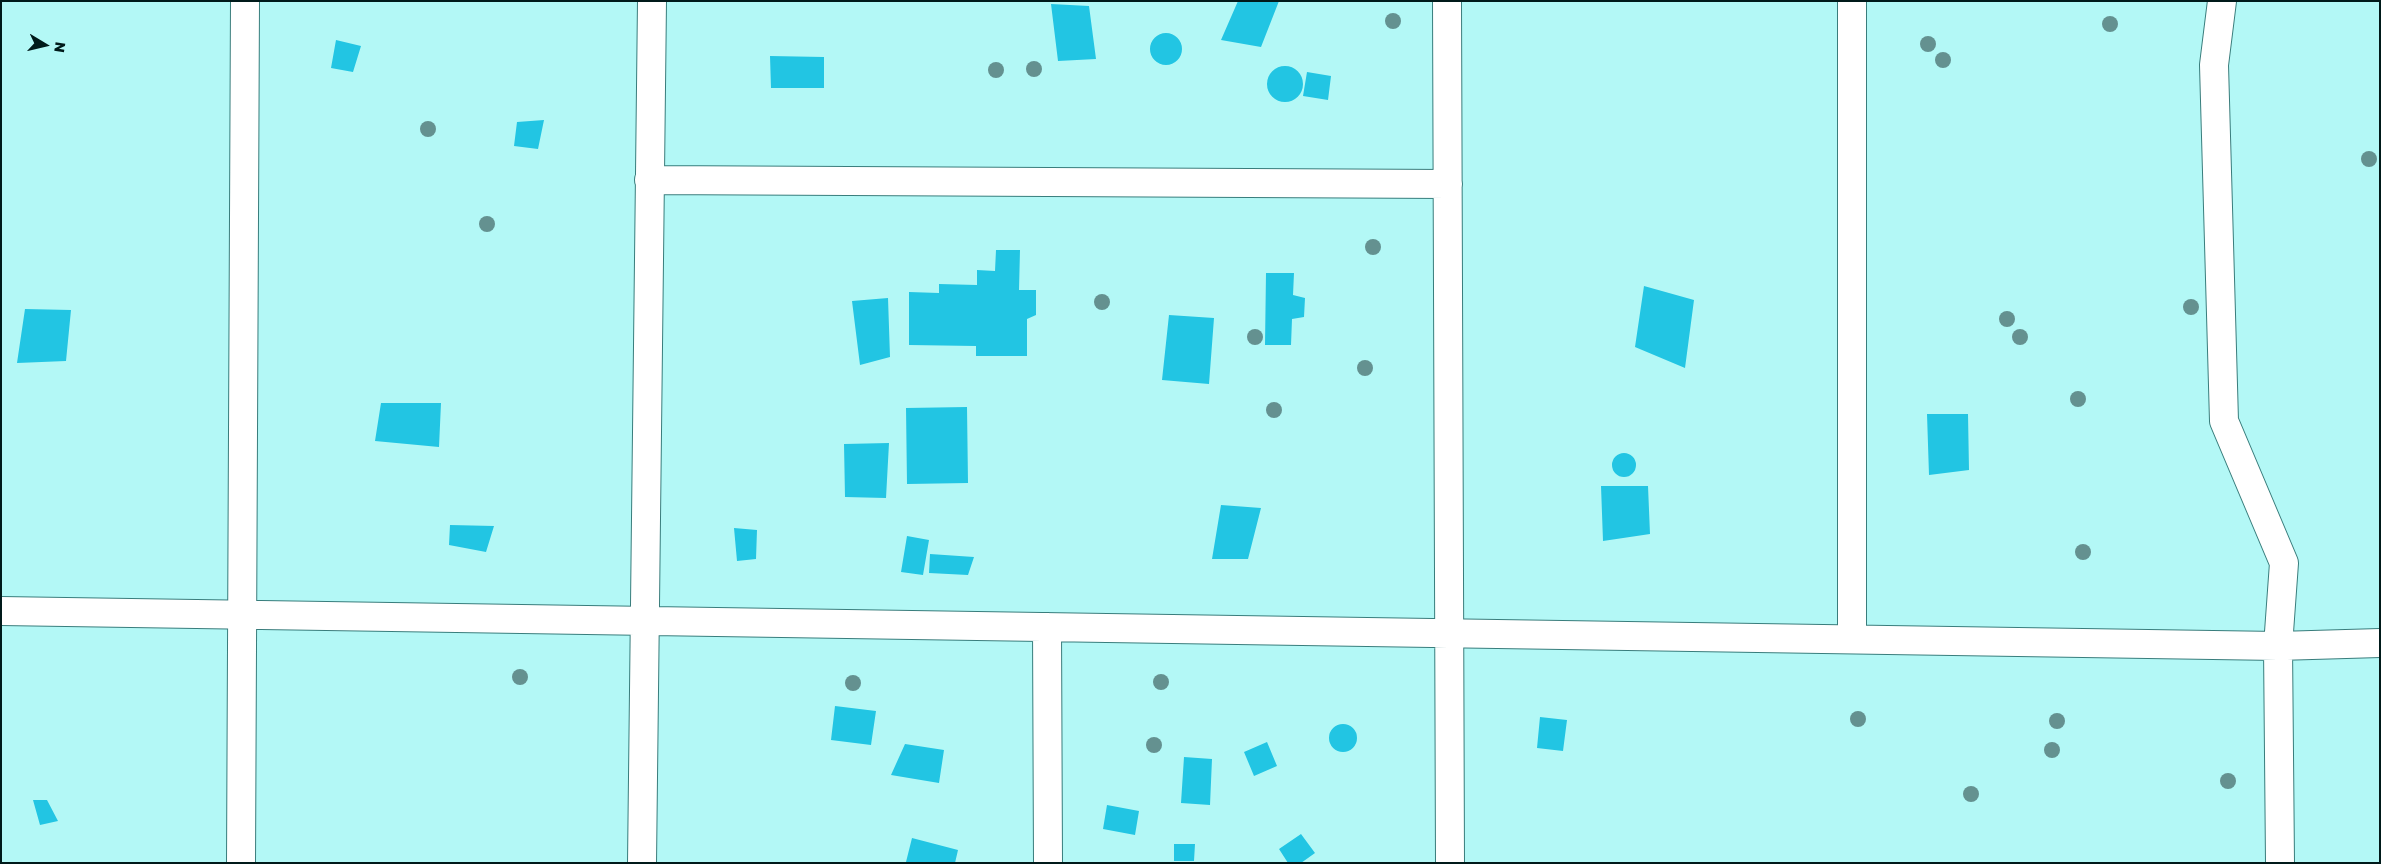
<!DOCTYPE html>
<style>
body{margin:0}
#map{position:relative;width:2381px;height:864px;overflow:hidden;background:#b3f8f6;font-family:"Golos Text",sans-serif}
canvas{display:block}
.frame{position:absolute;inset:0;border:2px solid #001a1a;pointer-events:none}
.north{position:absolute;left:20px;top:20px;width:50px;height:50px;-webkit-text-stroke:4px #b3f8f6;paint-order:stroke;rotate:99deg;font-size:14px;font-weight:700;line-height:20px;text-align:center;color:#001a1a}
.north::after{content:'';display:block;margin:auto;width:18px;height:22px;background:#001a1a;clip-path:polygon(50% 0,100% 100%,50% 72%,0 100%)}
</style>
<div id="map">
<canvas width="2381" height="864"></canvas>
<div class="frame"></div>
<div class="north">N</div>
</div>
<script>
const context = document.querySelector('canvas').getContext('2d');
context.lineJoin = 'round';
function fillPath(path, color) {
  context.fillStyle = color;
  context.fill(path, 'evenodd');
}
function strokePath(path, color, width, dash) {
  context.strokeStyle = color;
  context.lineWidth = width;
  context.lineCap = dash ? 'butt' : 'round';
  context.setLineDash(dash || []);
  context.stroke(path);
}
const building = new Path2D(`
 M1238,1H1279L1261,47L1221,40Z
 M1051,4L1089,6L1096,59L1058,61Z
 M1150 49a16 16 0 1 1 32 0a16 16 0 1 1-32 0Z
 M336,40L361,46L353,72L331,68Z
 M770,56L824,57V88H771Z
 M1267 84a18 18 0 1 1 36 0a18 18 0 1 1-36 0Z
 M1307,72L1331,76L1328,100L1303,96Z
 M544,120L538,149L514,146L517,122Z
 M996,250H1020L1019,290H1036V315L1027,319V356H976V346L909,345V292L939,293V284L977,285V270L995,271Z
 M1266,273H1294L1293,295L1305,298L1304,317L1292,319L1291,345H1265Z
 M1644,286L1694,300L1685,368L1635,347Z
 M888,298L890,357L860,365L852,301Z
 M25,309L71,310L66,361L17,363Z
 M1169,315L1214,318L1209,384L1162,380Z
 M381,403H441L439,447L375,441Z
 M967,407L968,483L907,484L906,408Z
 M1927,414H1968L1969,470L1929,475Z
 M889,443L886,498L845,497L844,444Z
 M1612 465a12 12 0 1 1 24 0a12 12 0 1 1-24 0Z
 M1601,486H1648L1650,534L1603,541Z
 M1221,505L1261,508L1248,559H1212Z
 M450,525L494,526L486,552L449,545Z
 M734,528L757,530L756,559L737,561Z
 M907,536L929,540L923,575L901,572Z
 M930,554L974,557L968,575L929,573Z
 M835,706L876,711L871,745L831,740Z
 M1540,717L1567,720L1563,751L1537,748Z
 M1329 738a14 14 0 1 1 28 0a14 14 0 1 1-28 0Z
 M1267,742L1277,766L1254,776L1244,752Z
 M905,744L944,750L939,783L891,775Z
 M1184,757L1212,759L1210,805L1181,803Z
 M33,800H47L58,821L40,825Z
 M1107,805L1139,811L1135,835L1103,829Z
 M1301,834L1315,853L1301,863H1288L1279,849Z
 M912,838L958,850L955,863L906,862Z
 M1174,844H1195L1194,861H1174Z`);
const street = new Path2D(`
 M1447,1L1450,863
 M1852,1V639
 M2222,1L2214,65L2224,421L2284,563L2278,646L2280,863
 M649,180L1448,184
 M1,611L2278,646L2380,643
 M1047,627L1048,863
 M241,863L245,1
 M642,863L652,1`);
const trees = [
 [1393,21],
 [2110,24],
 [1928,44],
 [1943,60],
 [1034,69],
 [996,70],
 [428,129],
 [2369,159],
 [487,224],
 [1373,247],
 [1102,302],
 [2191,307],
 [2007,319],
 [1255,337],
 [2020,337],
 [1365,368],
 [2078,399],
 [1274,410],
 [2083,552],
 [520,677],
 [1161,682],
 [853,683],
 [1858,719],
 [2057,721],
 [1154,745],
 [2052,750],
 [2228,781],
 [1971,794]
];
fillPath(building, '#22c5e3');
strokePath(street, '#397d7c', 30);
strokePath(street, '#fff', 28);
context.fillStyle = '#649190';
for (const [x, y] of trees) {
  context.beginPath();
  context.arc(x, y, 8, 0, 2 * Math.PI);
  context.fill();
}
</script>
